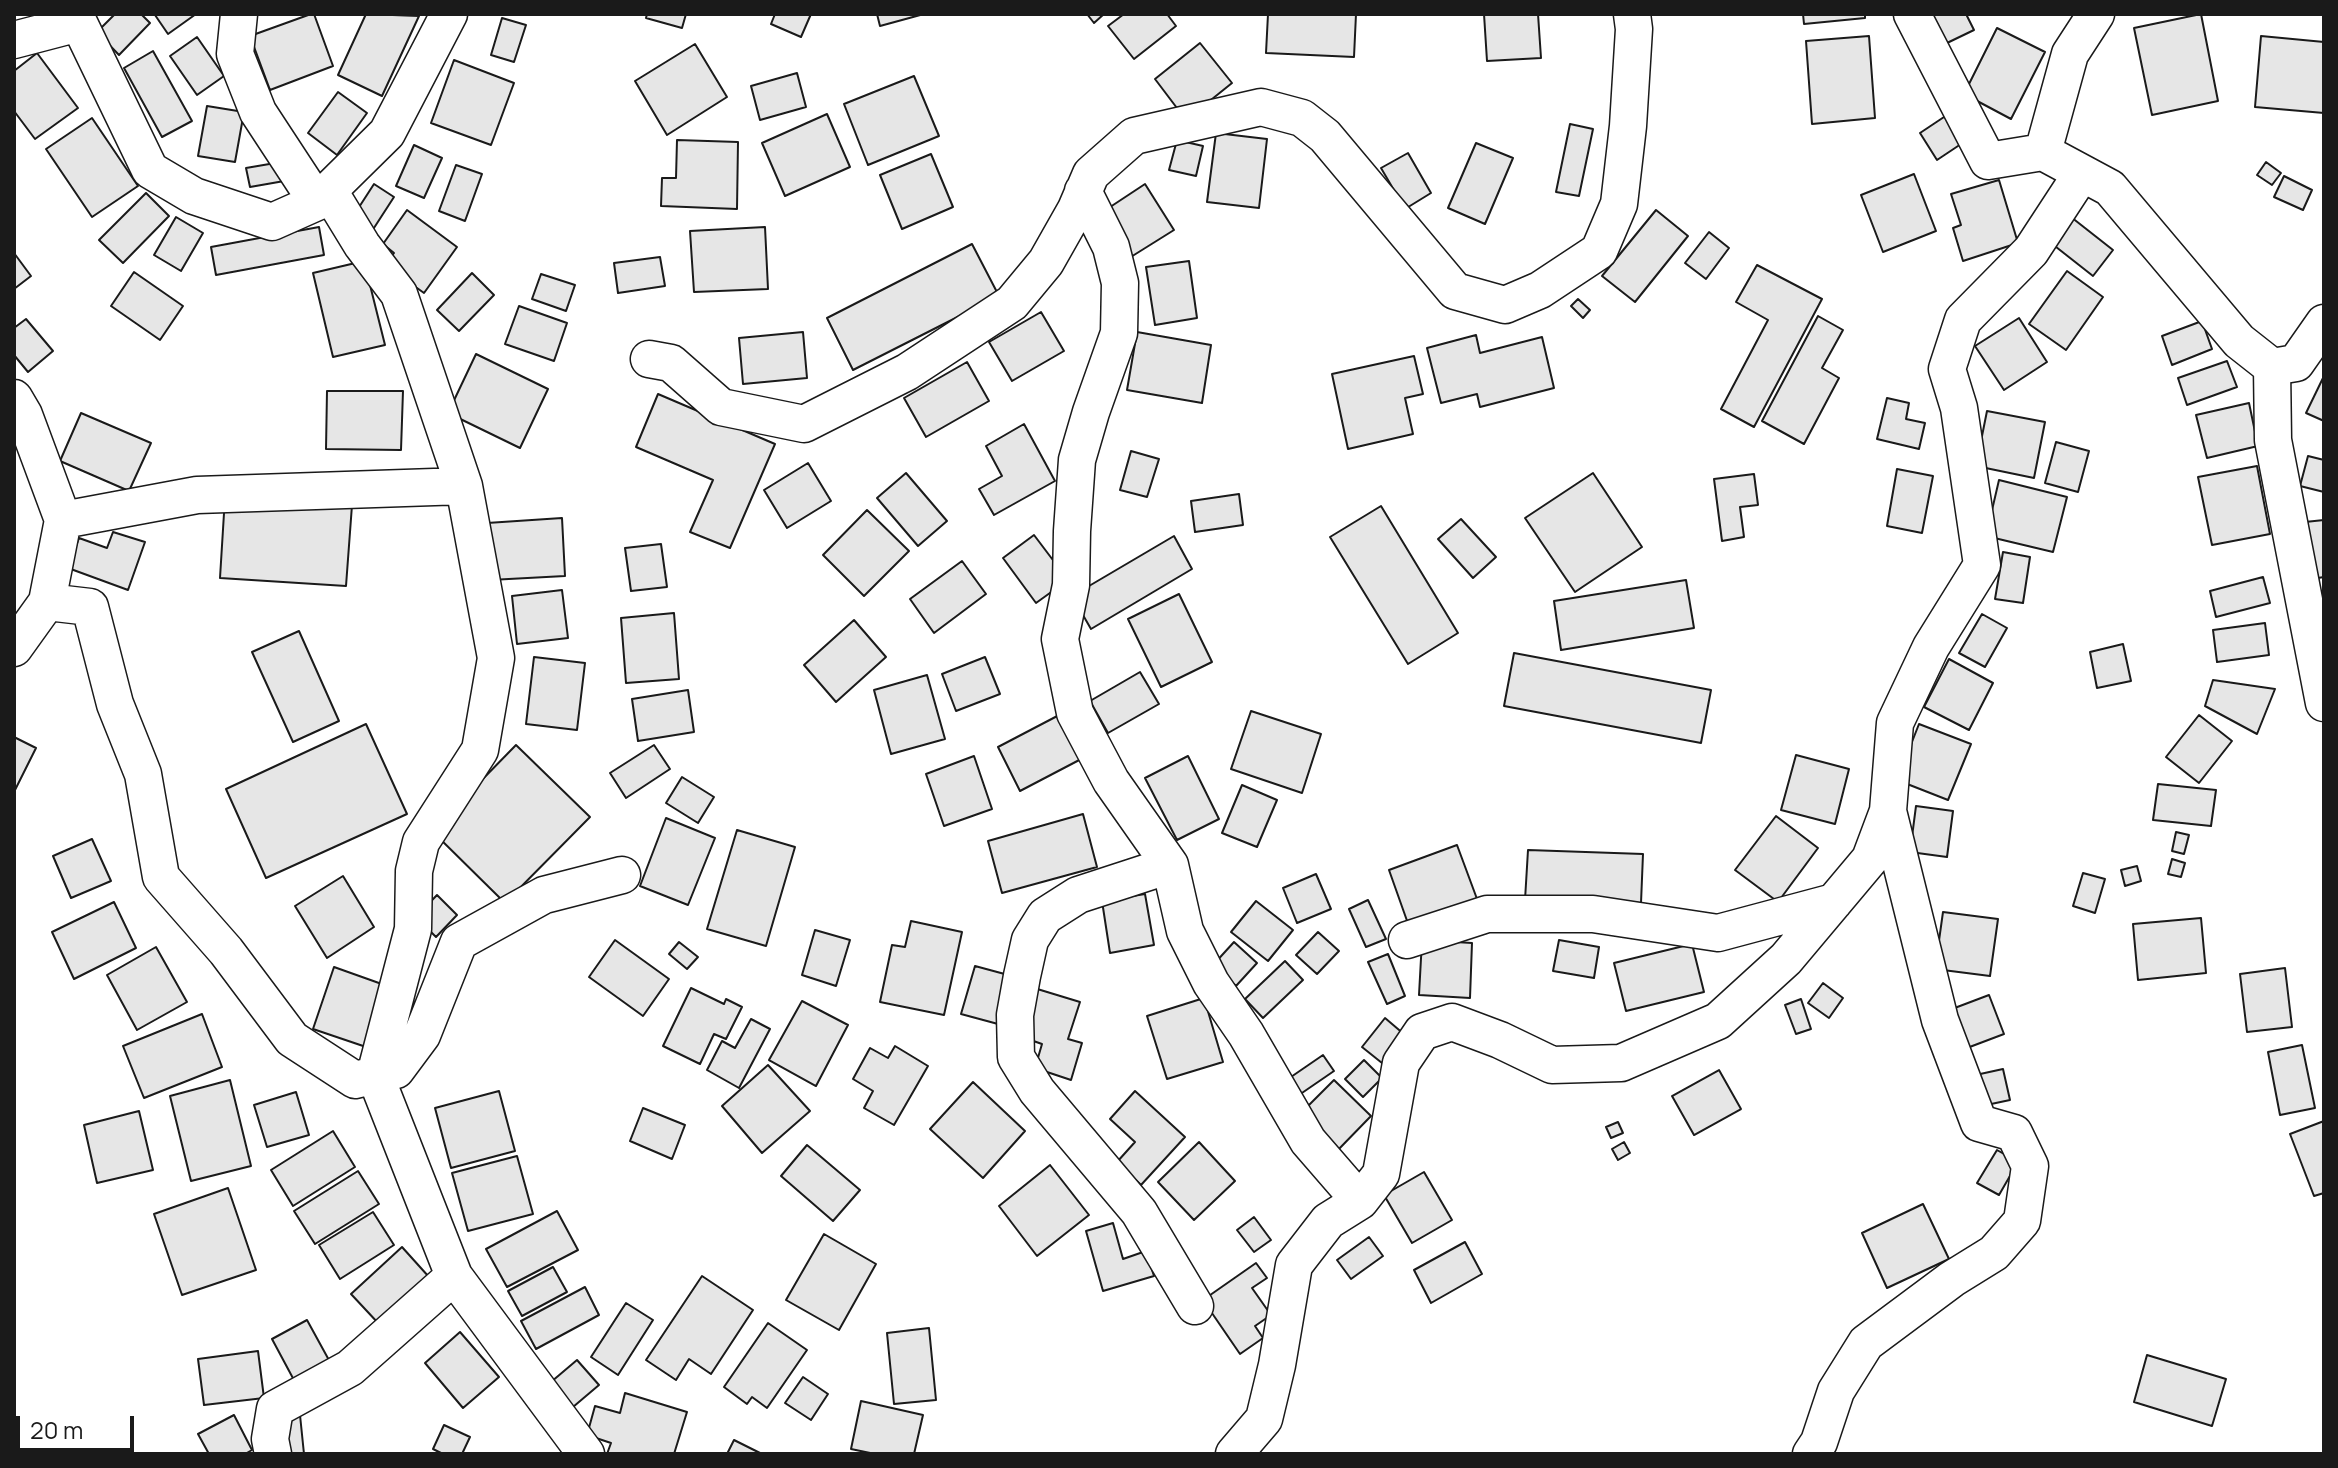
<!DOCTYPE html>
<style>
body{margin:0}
#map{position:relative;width:2338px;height:1468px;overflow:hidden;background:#fff;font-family:Manrope,sans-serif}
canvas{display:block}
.frame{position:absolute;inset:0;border:16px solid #1a1a1a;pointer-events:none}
.scale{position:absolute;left:16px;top:1416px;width:118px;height:36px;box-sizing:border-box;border:4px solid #1a1a1a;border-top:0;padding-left:10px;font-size:24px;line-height:28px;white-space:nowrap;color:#1a1a1a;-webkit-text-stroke:6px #fff;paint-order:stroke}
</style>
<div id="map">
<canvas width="2338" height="1468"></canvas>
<div class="frame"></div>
<div class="scale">20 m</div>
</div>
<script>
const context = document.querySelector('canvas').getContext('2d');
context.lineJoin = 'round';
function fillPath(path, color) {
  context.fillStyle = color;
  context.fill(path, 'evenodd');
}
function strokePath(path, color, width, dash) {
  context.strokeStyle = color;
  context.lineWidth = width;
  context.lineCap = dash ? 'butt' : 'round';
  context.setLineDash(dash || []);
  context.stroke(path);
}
const building = new Path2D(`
 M115,14H141L150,23L119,55L97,32Z
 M156,14H196L168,34L155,15Z
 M311,14H314L333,66L270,90L250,36Z
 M366,14L419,16L382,96L338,75Z
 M647,14H686L682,28L646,18Z
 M775,14H811L801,37L771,24Z
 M877,14H924L880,26Z
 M1087,14H1104L1094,23Z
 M1124,14H1167L1176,26L1134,59L1108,26Z
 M1268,14H1356L1354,57L1266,53Z
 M1484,14H1538L1541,58L1487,61Z
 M1803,14H1865V18L1804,24Z
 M1932,14H1966L1974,30L1947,43Z
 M2201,14L2218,101L2152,115L2134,28Z
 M502,18L526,25L514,62L491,55Z
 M1997,28L2045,52L2011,119L1964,94Z
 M1869,36L1875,118L1812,124L1806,41Z
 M2261,36L2324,42V113L2255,107Z
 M197,37L224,76L197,95L170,56Z
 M1200,43L1232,83L1186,120L1155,79Z
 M695,44L727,97L667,135L635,81Z
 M153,51L192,121L162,137L124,68Z
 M37,53L78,108L35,139L14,111V71Z
 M454,60L514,83L491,145L431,123Z
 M797,73L806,107L760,120L751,86Z
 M914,76L939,136L868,165L844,104Z
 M338,92L367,113L337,155L308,133Z
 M207,106L244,112L235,162L198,156Z
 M827,114L850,167L785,196L762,143Z
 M1947,115L1964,142L1937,160L1920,133Z
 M92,118L138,186L92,217L46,149Z
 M1570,124L1593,129L1579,196L1556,192Z
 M1216,133L1267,139L1259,208L1207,202Z
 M677,140L738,142L737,209L661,206L662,178H676Z
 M1177,140L1203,146L1196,176L1169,170Z
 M1476,143L1513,158L1485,224L1448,208Z
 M414,145L442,158L424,198L396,186Z
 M1408,153L1431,193L1405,209L1381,168Z
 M931,154L953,207L902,229L880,175Z
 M287,161L290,180L250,187L246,168Z
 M2266,162L2281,173L2272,185L2257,175Z
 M456,165L482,174L465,221L439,211Z
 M1914,174L1936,231L1883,252L1861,195Z
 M2284,176L2312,190L2303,210L2274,197Z
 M1999,180L2018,243L1963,261L1953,228L1961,225L1951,194Z
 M374,184L394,197L372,231L352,218Z
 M1145,184L1174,230L1126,260L1098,215Z
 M146,193L169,216L123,263L99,240Z
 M407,210L457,247L424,293L385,265L394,253L383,244Z
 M1656,210L1688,236L1635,302L1602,276Z
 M176,217L203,233L181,271L154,255Z
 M2071,217L2113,250L2093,276L2051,243Z
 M319,227L324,255L216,275L211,247Z
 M765,227L768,289L694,292L690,231Z
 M1709,232L1729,248L1706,279L1685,263Z
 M972,244L999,296L853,370L827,318Z
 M14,253L31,276L14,289Z
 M660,257L665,286L618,293L614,263Z
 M364,261L385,345L333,357L313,273Z
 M1189,261L1197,318L1155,325L1146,267Z
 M1757,265L1822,299L1754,427L1721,409L1768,320L1736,302Z
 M2067,271L2103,297L2066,350L2029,324Z
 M134,272L183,306L160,340L111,306Z
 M472,273L494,295L459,331L437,310Z
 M541,274L575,285L566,311L532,299Z
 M1578,299L1590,310L1583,318L1571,306Z
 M519,306L567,323L554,361L505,344Z
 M1041,312L1064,351L1012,381L989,342Z
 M1818,316L1843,330L1822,368L1839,378L1804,444L1762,421Z
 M2019,318L2047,362L2004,390L1975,346Z
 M26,319L53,351L28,372L14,355V328Z
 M2202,321L2212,349L2172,365L2162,336Z
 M803,332L807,378L743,384L739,338Z
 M1137,332L1211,345L1202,403L1127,390Z
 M1476,335L1480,353L1542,337L1554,388L1480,407L1477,394L1441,403L1427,348Z
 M476,354L548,389L520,448L448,413Z
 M1414,356L1423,394L1405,398L1413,434L1348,449L1332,374Z
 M2227,361L2237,387L2187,405L2178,378Z
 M967,362L989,401L926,437L904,398Z
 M2323,378H2324V421L2306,413Z
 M327,391H403L401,450L326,449Z
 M658,394L775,444L730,548L690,532L713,480L636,447Z
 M1887,398L1909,403L1906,419L1925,423L1919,449L1877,439Z
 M2249,403L2258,446L2207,458L2196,415Z
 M1987,411L2045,422L2034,478L1976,466Z
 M81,413L151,443L129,491L60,461Z
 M1024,424L1055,481L994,515L979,489L1002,476L986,446Z
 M2056,442L2089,451L2078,492L2045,483Z
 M1131,451L1159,459L1147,497L1120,490Z
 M2308,456L2324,460V492L2300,486Z
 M808,463L831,501L787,528L764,490Z
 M2257,466L2270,534L2212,545L2198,477Z
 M1897,469L1933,476L1922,533L1887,526Z
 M906,473L947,521L918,546L877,498Z
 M1593,473L1642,547L1575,592L1525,518Z
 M1754,474L1758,505L1740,507L1744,537L1722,541L1714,479Z
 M1999,480L2067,497L2053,552L1986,536Z
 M1239,494L1243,525L1195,532L1191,501Z
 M225,497L352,505L346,586L220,578Z
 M1381,506L1458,633L1408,664L1330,537Z
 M867,510L909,551L864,596L823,555Z
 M562,518L565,576L490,580L487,523Z
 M1461,519L1496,557L1473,578L1438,539Z
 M2324,520V577L2312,579L2305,522Z
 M113,532L145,542L128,590L68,568L79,538L107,548Z
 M1034,535L1068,580L1036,603L1003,558Z
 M1174,536L1192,569L1091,629L1072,596Z
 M661,544L667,587L631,591L625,548Z
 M2003,552L2030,557L2023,603L1995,599Z
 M962,561L986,594L934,633L910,599Z
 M2263,577L2270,603L2216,617L2210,591Z
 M1686,580L1694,628L1561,650L1554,601Z
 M562,590L568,638L517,644L512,596Z
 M1179,594L1212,662L1161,687L1128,619Z
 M674,613L679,679L626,683L621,618Z
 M1982,614L2007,628L1985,667L1959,653Z
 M854,620L886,657L836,702L804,665Z
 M2265,623L2269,655L2217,662L2213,630Z
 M299,631L339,721L293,742L252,652Z
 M2123,644L2131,681L2097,688L2090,652Z
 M1514,653L1711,690L1701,743L1504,706Z
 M534,657L585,663L577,730L526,724Z
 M985,657L1000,694L956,711L942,674Z
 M1949,659L1993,683L1969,730L1924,707Z
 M1140,672L1159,704L1108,733L1090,701Z
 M927,675L945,739L891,754L874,690Z
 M2213,680L2275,689L2257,734L2205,706Z
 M688,690L694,732L638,741L632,699Z
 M1251,711L1321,734L1302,793L1231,769Z
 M1063,713L1085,757L1020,791L998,747Z
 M2199,715L2232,741L2199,783L2166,757Z
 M366,724L407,814L266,878L226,789Z
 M1919,724L1971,744L1948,800L1897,780Z
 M14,737L36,748L14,792Z
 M516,745L590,817L505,903L432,831Z
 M654,745L670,769L626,798L610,773Z
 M1796,755L1849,769L1835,824L1781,810Z
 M974,756L992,809L944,826L926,774Z
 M1188,756L1219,819L1177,840L1145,778Z
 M682,777L714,797L698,823L666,803Z
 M2158,784L2216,790L2211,826L2153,820Z
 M1242,785L1277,800L1257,847L1222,833Z
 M1916,806L1953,811L1947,857L1910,852Z
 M1083,814L1097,867L1002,893L988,841Z
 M1776,816L1818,848L1778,902L1735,870Z
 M666,818L715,838L688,905L640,886Z
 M737,830L795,847L766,946L707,929Z
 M2176,832L2189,835L2184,854L2172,851Z
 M92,839L111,881L71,898L53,856Z
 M1457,845L1480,907L1411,932L1389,870Z
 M1528,850L1643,854L1641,903L1525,900Z
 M2172,859L2185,863L2181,877L2168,874Z
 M2137,866L2141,881L2125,886L2121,870Z
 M2083,873L2105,879L2095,913L2073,906Z
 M1316,874L1331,909L1297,923L1283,888Z
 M343,876L374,927L327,958L295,906Z
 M1145,894L1154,945L1110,953L1102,901Z
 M437,895L457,915L436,937L416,917Z
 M1368,900L1386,939L1366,947L1349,909Z
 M1256,901L1293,930L1268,961L1231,932Z
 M114,902L136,948L74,979L52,932Z
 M1943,912L1998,919L1990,976L1935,969Z
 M2201,918L2206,973L2138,980L2133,924Z
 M911,921L962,932L944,1015L880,1002L892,945L905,947Z
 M815,930L850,940L836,986L802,975Z
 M1318,932L1339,951L1317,974L1296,955Z
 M615,940L669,979L643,1016L589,977Z
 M1422,940L1472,943L1470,998L1419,995Z
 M1559,940L1599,947L1594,978L1553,971Z
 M679,942L698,957L687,969L669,954Z
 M1234,942L1257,963L1236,986L1213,965Z
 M1692,944L1704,992L1626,1011L1614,963Z
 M156,947L187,1002L137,1030L107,975Z
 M1388,954L1405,996L1387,1004L1368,962Z
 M1285,961L1303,980L1263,1018L1245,999Z
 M975,966L1012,976L998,1024L961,1014Z
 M334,967L393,988L372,1049L313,1029Z
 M2285,968L2292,1027L2247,1032L2240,974Z
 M1823,983L1843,998L1829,1018L1808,1003Z
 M691,988L724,1004L726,999L742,1007L726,1039L714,1034L700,1064L663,1046Z
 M1034,988L1080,1002L1068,1039L1082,1043L1071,1080L1035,1068L1042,1044L1019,1036Z
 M1989,995L2004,1034L1967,1048L1952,1009Z
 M1204,998L1223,1062L1167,1079L1147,1016Z
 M1801,999L1811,1029L1796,1034L1785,1005Z
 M802,1001L848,1025L816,1086L769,1060Z
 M202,1014L222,1067L144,1098L123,1046Z
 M1385,1018L1405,1035L1382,1063L1362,1047Z
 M751,1019L770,1029L739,1088L707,1070L722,1041L735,1048Z
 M2302,1045L2315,1108L2280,1115L2268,1052Z
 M895,1046L928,1066L894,1125L864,1108L873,1091L853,1079L870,1048L888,1058Z
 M1323,1055L1334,1071L1299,1095L1288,1079Z
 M1364,1060L1382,1078L1363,1097L1345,1079Z
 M768,1065L810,1111L762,1153L722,1106Z
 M2003,1069L2010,1100L1977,1107L1971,1076Z
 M1719,1070L1741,1109L1694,1135L1672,1096Z
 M230,1080L251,1166L191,1181L170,1096Z
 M1334,1080L1371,1116L1336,1152L1298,1116Z
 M973,1082L1025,1131L983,1178L930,1129Z
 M499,1091L515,1151L451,1168L435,1108Z
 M1135,1091L1185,1137L1141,1185L1117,1162L1135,1142L1110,1119Z
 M296,1092L309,1135L267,1147L254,1105Z
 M643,1108L685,1125L672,1159L630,1141Z
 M139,1111L153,1170L97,1183L84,1125Z
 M2324,1121V1193L2314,1196L2290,1134Z
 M1618,1122L1623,1133L1611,1138L1606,1127Z
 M333,1131L355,1167L293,1206L271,1170Z
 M1199,1142L1235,1181L1194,1220L1158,1182Z
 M1624,1142L1630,1153L1618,1160L1612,1149Z
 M807,1145L860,1190L833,1221L781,1176Z
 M1997,1150L2018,1162L1999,1195L1977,1183Z
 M517,1156L533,1214L468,1231L452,1173Z
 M1050,1165L1089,1215L1037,1256L999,1206Z
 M358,1171L379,1204L315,1244L294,1211Z
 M1424,1172L1452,1220L1412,1243L1384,1195Z
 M228,1188L256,1270L182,1295L154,1214Z
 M1923,1204L1949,1259L1887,1288L1862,1233Z
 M557,1211L578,1250L507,1287L486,1249Z
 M373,1212L394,1245L340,1279L319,1245Z
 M1254,1217L1271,1240L1254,1252L1237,1230Z
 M1113,1223L1123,1259L1146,1251L1154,1276L1103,1291L1086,1231Z
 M824,1234L876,1264L839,1330L786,1300Z
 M1369,1237L1383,1256L1351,1279L1337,1260Z
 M1465,1242L1482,1274L1431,1303L1414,1270Z
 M402,1247L429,1277L379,1324L351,1294Z
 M1256,1263L1267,1278L1252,1288L1271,1315L1255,1326L1263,1338L1240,1354L1203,1300Z
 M553,1267L567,1292L522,1316L508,1291Z
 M702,1276L753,1310L711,1374L689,1359L676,1380L646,1360Z
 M585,1287L599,1315L536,1349L521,1321Z
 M626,1303L653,1320L618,1375L591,1357Z
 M307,1320L330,1362L295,1382L272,1339Z
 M768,1323L807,1350L767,1408L752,1397L747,1404L724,1387Z
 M929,1328L936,1400L894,1404L887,1333Z
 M460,1332L499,1377L463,1408L425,1363Z
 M258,1351L264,1398L204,1405L198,1359Z
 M2147,1355L2226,1379L2212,1426L2134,1402Z
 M577,1360L599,1385L573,1407L551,1382Z
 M803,1377L828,1394L811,1420L785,1403Z
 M625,1393L687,1412L674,1454H607L611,1443L587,1435L595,1406L620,1413Z
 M861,1401L923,1415L914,1454H875L851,1449Z
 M234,1415L252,1450L245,1454H209L198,1434Z
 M300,1415L304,1454H283L280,1417Z
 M444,1425L470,1437L462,1454H443L433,1449Z
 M734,1440L762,1454H727Z`);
const minor = new Path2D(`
 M59,14L79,23L150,170L194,196L272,222L317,202L387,133L449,14
 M239,14L235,54L258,112L317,202
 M1912,14L1988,161L2043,152L2110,188L2239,341L2272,367L2296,363L2324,323
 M14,40L79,23
 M2043,152L2070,54L2096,14
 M329,191L362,245L399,294L464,486L496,658L480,750L421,842L414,871L413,929L375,1075L454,1276L586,1454
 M1083,191L1111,247L1120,283L1119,333L1091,412L1077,460L1072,531L1071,585L1060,639L1075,713L1111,781L1170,865L1185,931L1211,983L1246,1034L1308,1141L1360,1201
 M649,359L671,363L721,407L804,424L907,372L1012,303L1046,262L1076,209L1091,174L1134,136L1261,107L1302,118L1325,136L1455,291L1505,305L1540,290L1599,251L1619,204L1628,126L1634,29L1632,14
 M2272,367L2273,440L2324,703
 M14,398L24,415L63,520L47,602
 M63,520L197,495L464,486
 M14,648L47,602L90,607L115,704L143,774L161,877L226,951L292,1039L355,1080L396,1070L422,1035L459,942L544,895L622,875
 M1170,865L1078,895L1045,916L1030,940L1022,976L1015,1015L1016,1057L1037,1091L1139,1212L1195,1306
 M1407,940L1487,914H1593L1718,933L1834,902
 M273,1454L270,1439L275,1409L350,1368L454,1276
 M1234,1454L1264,1419L1277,1365L1294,1265L1328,1221L1360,1201L1381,1174L1401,1063L1422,1032L1452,1022L1500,1040L1552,1065L1621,1063L1718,1021L1786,959L1870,859L1888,811L1895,723L1931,647L1982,565L1959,408L1947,369L1963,320L2031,251L2082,173
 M1811,1454L1819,1442L1836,1391L1866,1343L1952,1279L1994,1253L2022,1221L2030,1166L2014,1133L1979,1123L1940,1020L1888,811`);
fillPath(building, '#e6e6e6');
strokePath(building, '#1a1a1a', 2);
strokePath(minor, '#1a1a1a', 39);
strokePath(minor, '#fff', 36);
</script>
